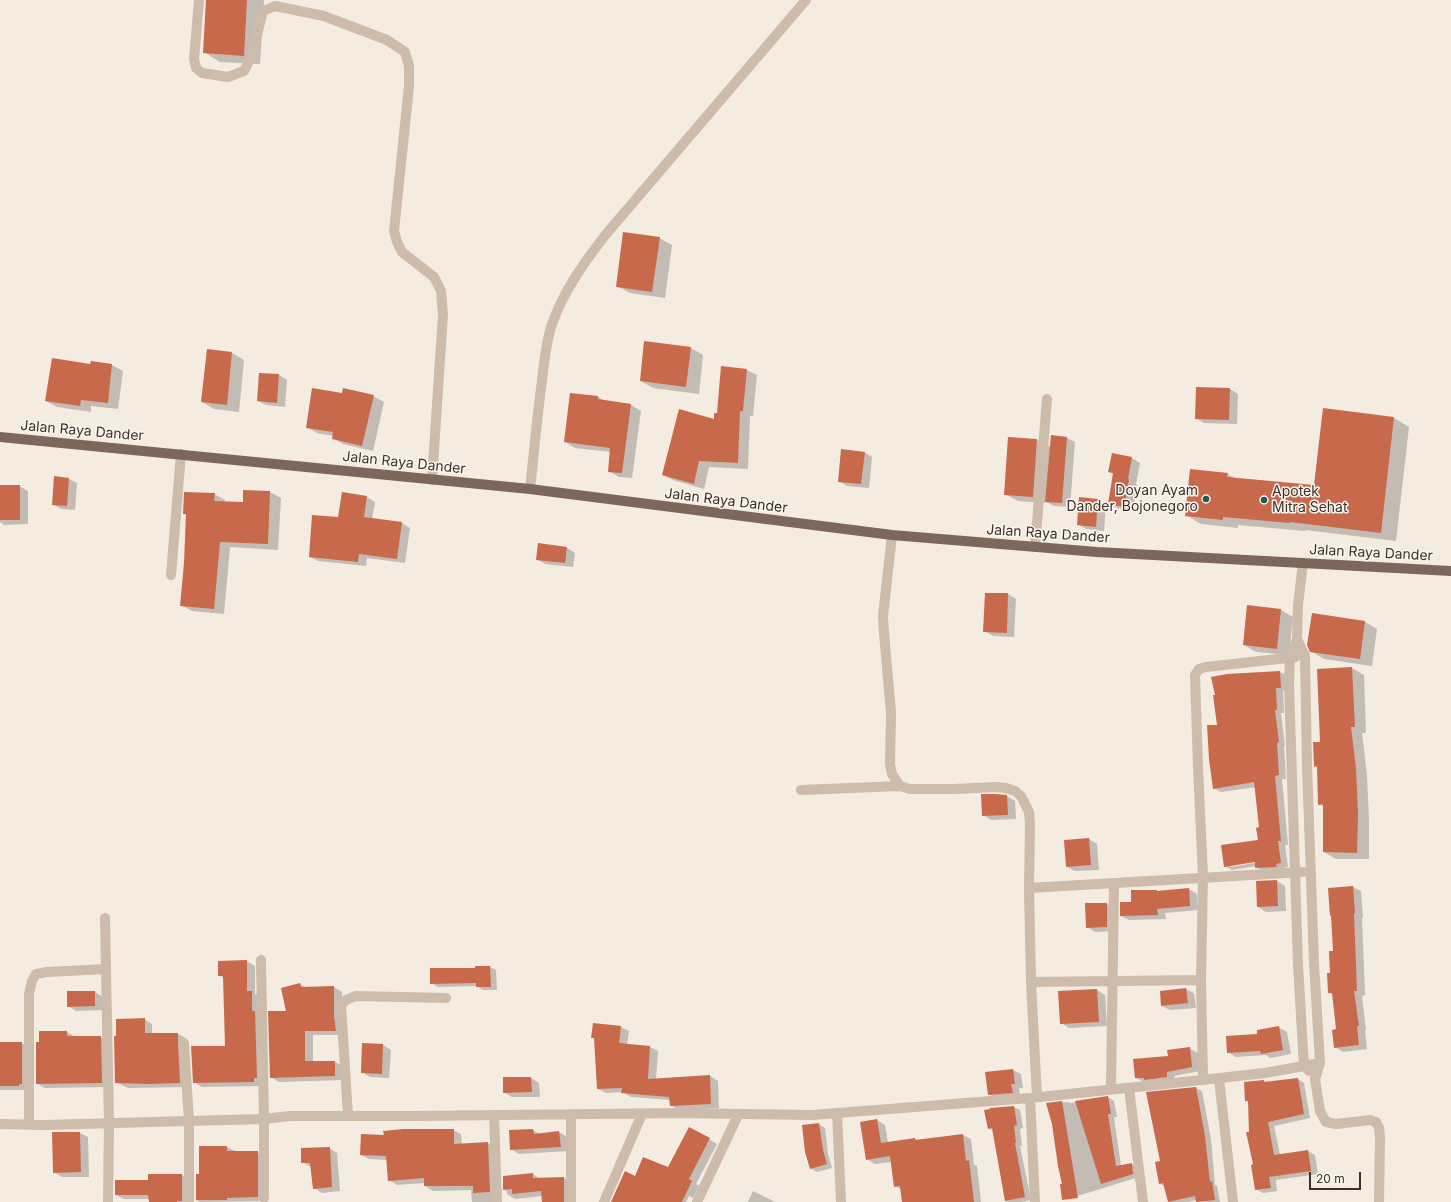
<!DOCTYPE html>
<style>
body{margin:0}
#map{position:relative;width:1451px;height:1202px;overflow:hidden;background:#f4ebe1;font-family:Inter,sans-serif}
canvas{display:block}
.scale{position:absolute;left:1309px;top:1172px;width:52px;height:18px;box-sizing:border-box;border:2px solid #3b302b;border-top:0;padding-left:5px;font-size:12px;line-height:14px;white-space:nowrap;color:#3b302b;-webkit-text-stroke:3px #fbf5ee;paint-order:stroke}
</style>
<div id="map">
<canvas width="1451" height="1202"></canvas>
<div class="scale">20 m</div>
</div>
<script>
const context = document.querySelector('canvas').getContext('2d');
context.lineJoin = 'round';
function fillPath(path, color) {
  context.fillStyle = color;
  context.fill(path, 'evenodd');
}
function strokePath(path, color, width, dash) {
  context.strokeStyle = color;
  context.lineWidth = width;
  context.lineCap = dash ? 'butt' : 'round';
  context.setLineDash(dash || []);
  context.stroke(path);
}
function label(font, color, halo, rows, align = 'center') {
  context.font = font + ' Inter,sans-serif';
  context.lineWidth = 3;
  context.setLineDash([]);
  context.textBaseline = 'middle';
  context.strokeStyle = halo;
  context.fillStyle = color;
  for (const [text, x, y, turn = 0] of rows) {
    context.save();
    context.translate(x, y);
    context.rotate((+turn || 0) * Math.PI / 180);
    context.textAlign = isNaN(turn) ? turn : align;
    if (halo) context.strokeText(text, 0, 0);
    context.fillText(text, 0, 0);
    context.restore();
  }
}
const shadow = new Path2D(`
 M207,0H264L260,64L220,62L204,52Z
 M659,238L672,245L665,298L630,293L617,286Z
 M645,342L691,348L703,355L699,394L653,388L641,381Z
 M207,350L232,353L244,360L239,412L214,409L202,402Z
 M91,365H112L123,371L118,409L91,406V412L57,407L46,401Z
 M747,370L757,375L753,416H750L748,469L709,467L704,489L673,480L663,475L715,420Z
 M279,375L287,380L285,407L266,405L258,401Z
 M1230,389L1238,394L1237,424L1204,423L1196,418Z
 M343,394L373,396L384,402L373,451L343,444L333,438V436L317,433L307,427Z
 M570,394L598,397L606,402L631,405L641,411L632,478L619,477L609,471L611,452L575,448L565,442Z
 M1324,409L1394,418L1409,427L1396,541L1305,530V531L1238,525V528L1201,524L1186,515L1227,474L1235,478L1315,486Z
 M1009,438L1037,440L1051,447L1067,438L1075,442L1070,507L1054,506L1045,501V503L1018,501L1005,494Z
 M864,452L872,457L869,488L847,486L839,481Z
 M1132,458L1140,463L1136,484L1137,485L1133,511L1117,508L1109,503L1114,474L1109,472Z
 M69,479L77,483L75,510L61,509L53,504Z
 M0,486H19L28,491V524L4,525L0,522Z
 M244,491L270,492L281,498L278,550L230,547L224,614L192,611L181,605L185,563L187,515L184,514L214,494L225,500V502H244Z
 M367,497L375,502L372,519L402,523L410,528L405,563L367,558L366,566L318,561L310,557L339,518Z
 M1080,499L1098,500L1106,505L1104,531L1086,529L1078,524Z
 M567,548L575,553L573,567L545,564L537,559Z
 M1008,594L1016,599L1014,637L993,636L985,631Z
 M1281,610L1293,617L1289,655L1256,652L1244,645Z
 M1313,614L1365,622L1377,629L1372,666L1324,659L1311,651Z
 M1352,668L1364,675L1366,733H1362L1367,775L1369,821V859H1336L1324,852V807L1319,804L1318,768L1315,766L1321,743Z
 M1280,672L1287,676L1288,691H1283L1284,713H1281L1285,746H1284L1286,779H1282L1288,845H1285L1288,867L1283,868V871L1263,872L1256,866L1232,870L1225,866L1259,841L1260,828L1256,787L1221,792L1214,788L1218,726L1227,675ZM1260,860V862L1230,867V865Z
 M1007,796L1015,801L1016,819L991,820L983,815Z
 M1089,839L1097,844L1099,870L1075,871L1067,867Z
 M1277,881L1285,886L1286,911L1266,912L1258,907Z
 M1353,887L1361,891L1363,918H1362L1365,995L1362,996L1366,1030H1365L1367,1049L1343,1052L1335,1047L1337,1030L1333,995L1329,992L1334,952L1332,916L1331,915Z
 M1189,889L1197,894L1198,910L1165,913L1166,919L1129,920L1121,916L1132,903L1157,891L1158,892Z
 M1107,904L1115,908V931L1095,932L1087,927Z
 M246,961L255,966V994L260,997L262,1086L202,1087L194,1082L226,1047L224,978L219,975Z
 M490,967L496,970L497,990H483L476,986L438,987L431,983L476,969Z
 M300,984L306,988L334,987L342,992V1021L344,1035H313V1062H335L343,1066V1080L279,1082L271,1077L287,1012Z
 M1186,989L1194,993L1196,1008L1170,1010L1162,1006Z
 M1097,990L1105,995L1107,1026L1069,1028L1061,1023L1060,992Z
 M95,992L103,997V1010L76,1011L68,1006Z
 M144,1019L152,1024V1034H178L186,1038L185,1048L188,1087L128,1088L116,1082Z
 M621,1027L629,1031L627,1045L650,1047L658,1051L656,1079L710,1076L718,1081L719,1108L679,1110L671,1105L670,1100L631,1097L623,1092L606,1093L598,1089L595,1039L592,1037Z
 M1278,1027L1287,1032L1291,1054L1270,1058L1266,1055L1236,1057L1228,1052L1259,1035Z
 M67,1032L75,1037H101L109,1042L110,1087L45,1088L36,1083Z
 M0,1043H22L30,1048L27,1090H0Z
 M383,1045L391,1050L389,1078L370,1077L362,1072Z
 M1189,1048L1198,1053L1200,1071L1174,1076L1175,1081L1144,1082L1136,1078L1169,1057Z
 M1013,1070L1021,1074L1023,1088H1019L1020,1097L997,1099L989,1094Z
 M504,1078H531L539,1083L540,1097H512L504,1092Z
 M1298,1079L1304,1083L1310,1118L1274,1126L1280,1155L1308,1151L1315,1155L1318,1174L1276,1180L1277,1191L1263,1193L1256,1189L1249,1102L1246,1100L1264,1081L1267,1083Z
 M1196,1088L1202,1091L1211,1139L1215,1185L1217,1186L1220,1202H1197L1196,1200L1188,1202H1169L1165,1186L1160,1184L1162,1162Z
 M1108,1097L1114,1101L1117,1117H1114L1121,1166L1131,1164L1137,1167L1139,1177L1071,1198L1048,1104L1068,1102L1070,1103Z
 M1014,1107L1020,1110L1023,1128L1020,1129L1022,1146H1020L1031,1200L1022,1202H1008L1006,1201L993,1131L989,1128L991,1109Z
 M877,1120L885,1125L888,1143L915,1139L918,1140L963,1135L971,1139L974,1165L977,1166L981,1202H903L902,1190L895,1186L892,1162L875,1164L867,1159Z
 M819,1124L825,1128L828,1154L832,1168L817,1172L811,1168Z
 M689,1128L717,1144L696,1184L699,1186L693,1198L689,1196L686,1202H611L636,1177L669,1169Z
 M453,1130L461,1134L462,1145L488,1143L496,1147L498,1202H472L471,1190L433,1191L425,1186V1183L397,1185L389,1180L387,1160L369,1159L361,1155L385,1136Z
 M533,1130L540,1134L559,1132L567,1137L569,1151L519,1154L511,1149Z
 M80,1133L88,1137L89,1177H62L54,1172Z
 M227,1147L235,1151L257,1152L265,1157V1201L200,1202L196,1200L200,1175Z
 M329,1148L337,1153L340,1191L322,1193L314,1188L311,1167L302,1162Z
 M533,1174L540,1179L564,1178L572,1183L573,1202H543L542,1196L515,1199L507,1194L504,1177Z
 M149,1175H182L190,1180V1202H150V1199H124L116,1195L149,1181Z
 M753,1191L775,1202H748Z`);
const building = new Path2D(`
 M206,0H247L244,56L203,53Z
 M623,232L660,237L652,292L616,287Z
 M644,341L691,347L686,387L640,381Z
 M207,349L232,352L227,405L201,402Z
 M52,358L90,364L91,361L112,364L108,403L81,400L80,406L45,401Z
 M721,366L747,369L743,411H740L738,463L699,461L694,484L662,475L679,409L714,419V413H717Z
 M259,373L279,374L277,403L257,401Z
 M1196,387L1230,388L1229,420L1195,419Z
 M312,388L342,393L343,388L374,395L362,446L332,439L333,432L306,428Z
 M570,393L598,396V399L631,404L622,473L608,472L610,448L564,442Z
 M1323,408L1394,417L1381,533L1290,522V523L1223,517V520L1185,516L1190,469L1228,473L1227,477L1314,485Z
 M1051,435L1067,437L1062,503L1045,502Z
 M1008,437L1037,439L1033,497L1004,495Z
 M841,449L865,452L861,484L838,482Z
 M1112,453L1132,457L1128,479H1129L1125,507L1108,504L1113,473L1108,472Z
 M54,476L69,478L67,506L52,505Z
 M0,485H20V520H0Z
 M243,490L270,491L268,544L220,542L214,609L180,606L184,563L186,514H183L184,492L215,493L214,501L243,502Z
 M342,492L367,496L364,517L402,522L397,559L359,554L358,562L309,557L312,515L338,517Z
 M1079,497L1098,499L1096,527L1077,525Z
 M538,543L567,547L565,563L536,560Z
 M985,593H1008L1007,633L983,632Z
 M1247,605L1281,609L1277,649L1243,645Z
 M1312,613L1365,621L1360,659L1310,652L1307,645Z
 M1352,667L1355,727H1351L1356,768L1358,814L1357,853L1323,852V804L1318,805L1317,766L1314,767V765L1313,742H1320L1317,669Z
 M1280,671L1281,688H1276L1277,710H1275L1279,742L1277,743L1279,775L1275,776L1281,841H1278L1281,863L1276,864L1277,867L1255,868V862L1224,867L1221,845L1258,840L1256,828L1259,827L1254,782L1213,789L1209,759L1207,725H1217L1213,695H1215L1211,677L1227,674Z
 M981,794H996L1007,795L1008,815L982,816Z
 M1089,838L1091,865L1066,867L1064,840Z
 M1277,880L1278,906L1257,907L1256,881Z
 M1353,886L1355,913L1354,914L1357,991H1354L1359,1026H1357L1359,1045L1334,1048L1332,1030L1336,1029L1332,993H1328L1327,973H1330L1329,951H1333L1331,915L1330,916L1328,888Z
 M1189,888L1190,906L1157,909L1158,915L1120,916V902H1131V890H1157V891Z
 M1085,903H1107V927L1086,928Z
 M247,960V991H252V1011H255L257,1078H254V1082L193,1083L191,1046H225L223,976H218V961Z
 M475,966H490L491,987H476V983L430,984V968H475Z
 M300,983L301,987L334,986V1016L336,1031H305V1061H335V1076L270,1078L268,1011H286L281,988Z
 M1186,988L1188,1003L1161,1006L1160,991Z
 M1097,989L1099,1022L1060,1024L1058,991Z
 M67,991H95V1006L67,1007Z
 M145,1018V1033H178V1043L180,1083L149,1084L115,1083L114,1036H116V1019Z
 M593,1023L621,1026L619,1043L650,1046L648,1079L710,1075L711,1104L670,1106L669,1097L621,1093L622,1088L597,1089L594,1038H591Z
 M1279,1026L1283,1050L1261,1054L1260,1051L1227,1053L1226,1036L1257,1034V1030Z
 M39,1031H67V1036H101L102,1083L36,1084V1042H39Z
 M0,1042H22V1084H19V1086H0Z
 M362,1043L383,1044L382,1074L361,1073Z
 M1190,1047L1192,1067L1167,1072V1077L1144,1080V1078H1135L1133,1059L1168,1056L1167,1050Z
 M1013,1069L1015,1084H1011L1013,1093L988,1095L985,1072Z
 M503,1077H531L532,1092L503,1093Z
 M1298,1078L1304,1114L1268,1122L1274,1155L1308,1150L1311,1171L1269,1177L1271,1188L1255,1190L1251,1165L1253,1164L1246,1132H1249L1248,1101H1245L1244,1082L1264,1080V1082Z
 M1196,1087L1205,1136L1210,1182L1212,1181L1215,1200L1196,1202L1195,1196L1168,1202L1163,1183L1159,1184L1155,1162L1160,1161L1146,1092Z
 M1108,1096L1111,1114H1108L1116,1166L1132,1163L1133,1174L1101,1184L1075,1101Z
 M1062,1101L1078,1198L1062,1200L1060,1184H1062L1058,1166L1052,1124L1046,1103Z
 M1014,1106L1017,1125L1014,1126L1016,1143H1015L1025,1197L1005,1201L992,1128L988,1129L984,1110L990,1109V1108Z
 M877,1119L881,1143L915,1138V1140L963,1134L966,1161L969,1160L974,1202H902L900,1186L894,1187L890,1156L866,1160L860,1122Z
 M819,1123L823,1150L827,1164L810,1169L805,1152L802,1125Z
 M689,1127L710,1138L689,1179L692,1181L682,1202H611L625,1171L635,1176L643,1157L668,1167Z
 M403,1129H454V1144L488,1142L490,1192L473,1193V1186H424V1178L388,1181L386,1156L360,1155L361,1134L384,1135L383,1131Z
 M533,1129L534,1134L559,1131L561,1147L510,1150L509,1130Z
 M52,1132H80L81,1172L53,1173Z
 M199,1146H227V1151H258V1197L227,1198V1200H196V1174H199Z
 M330,1147L332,1187L313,1189L310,1163H301V1148Z
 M533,1173V1178L564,1177V1202H542L541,1191L512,1194V1189L503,1190V1176Z
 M148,1174H182V1201H177V1202H149L148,1195H115V1180H148Z`);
const minor = new Path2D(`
 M199,0L194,59L196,68L202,73L228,77L244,71L252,55L263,11L275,6L324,16L387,40L405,52L409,66V86L394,231L397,242L402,252L434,277L441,291L443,314L432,480
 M530,489C534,453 537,417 542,381C544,362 546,342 552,324C564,290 585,261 607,233L806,0
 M892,535L883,616L884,633L891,713L890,764L892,774L900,786L910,789H954L996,787L1006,788L1015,791L1021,796L1029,812L1030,824L1029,888L1031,982L1037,1097
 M1035,547L1047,399
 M1303,563L1298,605L1297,639L1290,657L1289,684L1298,965L1304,1066L1309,1071
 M171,575L181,454
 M1297,639L1305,656L1307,765L1314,963L1320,1063L1315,1079L1320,1111L1326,1122L1336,1124L1370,1120L1376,1122L1379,1128L1380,1137L1379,1202
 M801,790L900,786
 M1029,888L1303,872
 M105,918L109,1123L108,1202
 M261,960L264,1119V1198
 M1031,982L1201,980
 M184,1043L189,1121V1202
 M1219,1079L1233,1202
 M1203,1080L1201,980L1203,877L1198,767L1195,675L1199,669L1206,667L1296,657
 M1129,1088L1143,1202
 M1111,1089L1114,884
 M1030,1098L1035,1202
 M837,1113L841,1202
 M571,1114V1202
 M494,1115L497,1202
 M348,1116L341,1005L346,1000L355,996L446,998
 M0,1124L43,1125L189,1121L264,1119L290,1116H415L680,1113L812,1115L1030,1098L1165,1084L1265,1073L1320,1063
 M29,1125V994L32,981L36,974L47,972L106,969
 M604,1202L642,1114
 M697,1202L738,1115`);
const major = new Path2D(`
 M0,437L530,489L892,535L1097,552L1451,571`);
const markers = [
 [1206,499,4,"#1f5a5e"],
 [1264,500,4,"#1f5a5e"]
];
const streetNames = [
 ["Jalan Raya Dander",82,431,5],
 ["Jalan Raya Dander",404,463,6],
 ["Jalan Raya Dander",726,501,7],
 ["Jalan Raya Dander",1048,534,4],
 ["Jalan Raya Dander",1371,553,3]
];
const poiNames = [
 ["Doyan Ayam",1198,491],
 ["Dander, Bojonegoro",1198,507],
 ["Apotek",1272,492,"left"],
 ["Mitra Sehat",1272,508,"left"]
];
fillPath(shadow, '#0003');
fillPath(building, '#c8694b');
strokePath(minor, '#cdbbac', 10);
strokePath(major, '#7d675c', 10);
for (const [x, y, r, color] of markers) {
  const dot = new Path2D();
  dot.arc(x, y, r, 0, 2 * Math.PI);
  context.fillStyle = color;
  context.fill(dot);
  strokePath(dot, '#fbf5ee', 1.5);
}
label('14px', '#3b302b', '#fbf5ee', streetNames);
label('14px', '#3b302b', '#fbf5ee', poiNames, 'right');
</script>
